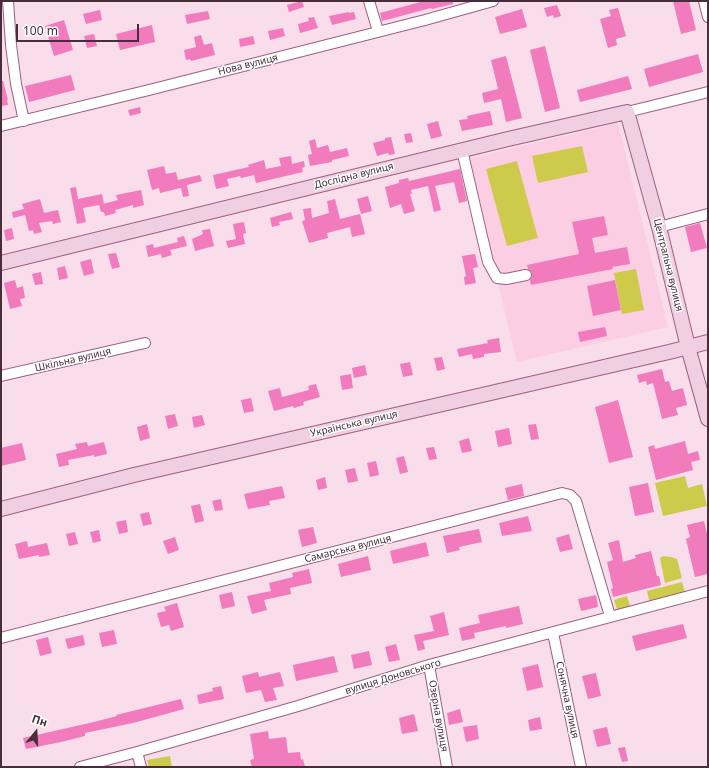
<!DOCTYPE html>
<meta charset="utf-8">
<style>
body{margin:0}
#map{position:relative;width:709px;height:768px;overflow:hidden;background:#f9ddeb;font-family:"Noto Sans",sans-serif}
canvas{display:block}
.frame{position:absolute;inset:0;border:2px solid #482e3b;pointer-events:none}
.north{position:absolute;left:16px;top:712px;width:40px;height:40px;-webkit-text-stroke:3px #fff;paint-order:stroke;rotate:18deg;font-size:11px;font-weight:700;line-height:16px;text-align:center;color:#482e3b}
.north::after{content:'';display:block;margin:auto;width:14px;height:18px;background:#482e3b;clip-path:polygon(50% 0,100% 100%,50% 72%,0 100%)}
.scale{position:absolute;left:16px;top:24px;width:123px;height:18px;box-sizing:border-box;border:2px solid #482e3b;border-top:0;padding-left:5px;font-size:12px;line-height:14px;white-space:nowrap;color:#482e3b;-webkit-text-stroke:3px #fff;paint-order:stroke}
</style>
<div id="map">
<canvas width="709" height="768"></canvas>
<div class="frame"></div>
<div class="north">Пн</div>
<div class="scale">100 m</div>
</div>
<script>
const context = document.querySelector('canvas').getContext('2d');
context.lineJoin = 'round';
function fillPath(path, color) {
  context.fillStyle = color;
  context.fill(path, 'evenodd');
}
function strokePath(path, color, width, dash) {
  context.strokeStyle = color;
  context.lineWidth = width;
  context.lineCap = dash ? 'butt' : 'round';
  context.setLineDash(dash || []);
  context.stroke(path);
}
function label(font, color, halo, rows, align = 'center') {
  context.font = font + ' "Noto Sans",sans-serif';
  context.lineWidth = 3;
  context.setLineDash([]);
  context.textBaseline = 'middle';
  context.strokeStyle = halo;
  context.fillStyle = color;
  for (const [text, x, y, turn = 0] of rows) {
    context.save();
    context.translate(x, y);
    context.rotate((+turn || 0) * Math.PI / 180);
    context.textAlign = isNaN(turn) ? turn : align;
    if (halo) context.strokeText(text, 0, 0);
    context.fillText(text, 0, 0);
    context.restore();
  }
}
const built = new Path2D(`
 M618,123L668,327L517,362L468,159Z`);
const green = new Path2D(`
 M582,146L588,172L538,183L532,156Z
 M517,161L538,238L507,246L486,169Z
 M636,269L644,310L622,314L614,273Z
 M685,476L688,488L702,484L707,506L663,516L655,483Z
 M663,556L671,557L677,559L682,578L665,583L660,558Z
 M682,582L686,595L650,604L647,591Z
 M627,596L631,609L618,612L614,600Z
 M170,756L172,767H149L147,760Z`);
const building = new Path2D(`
 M302,1L304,7L289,12L287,5Z
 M424,1H453V4L432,9L431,8L382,21L380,13Z
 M673,1H689L696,30L681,34Z
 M557,5L561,16L554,18L553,15L547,17L544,8Z
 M618,8L626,36L616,39L617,45L608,48L600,19L611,16L609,10Z
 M522,9L527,27L500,34L495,17Z
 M100,10L102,20L86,24L83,14Z
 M208,11L210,19L187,24L185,15Z
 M349,12V13L354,12L356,19L332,25L329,16Z
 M314,17L318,28L300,33L298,24L309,21L308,18Z
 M64,20L73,50L54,56L45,26Z
 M152,25L155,42L120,50L116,34Z
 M283,28L285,36L270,40L268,31Z
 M94,34L97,46L87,48L84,36Z
 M201,35L204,45L212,43L215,55L191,61L190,59L186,60L184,50L196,47L194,37Z
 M253,36L255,44L240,47L239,39Z
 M545,46L560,108L545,112L530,50Z
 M698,54L703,72L649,87L644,69Z
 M506,56L522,118L506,122L501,99L484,103L482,93L498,89L491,60Z
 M71,75L75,90L29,102L25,86Z
 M628,76L632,89L580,102L577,90Z
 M1,81H3L8,100H7L8,105L1,106Z
 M140,107L141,113L130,116L128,110Z
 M490,111L493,125L462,131L459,120L468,119L467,116Z
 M438,121L442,136L431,139L427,124Z
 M411,133L413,142L406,143L404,134Z
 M391,137L395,154L389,155L388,153L377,156L373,143L385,140V138Z
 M315,139L317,148L328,145L330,152L347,148L349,156L332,160V162L310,166L308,155L312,154L309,141Z
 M291,156L292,164L304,161L305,167L302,168L303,172L256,183L254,175L241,178L240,176L227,179L229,186L216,189L213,175L249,167L248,165L264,160L266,169L281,166L279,158Z
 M164,166L166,174L176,172L178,180L200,175L202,181L187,185L189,196L183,197L181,188L160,193L159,188L152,190L147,170Z
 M460,169L467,201L459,203L454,182L435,186L441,210L434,212L428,186L411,190L412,194H410L415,211L404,214L401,204L390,208L385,187L399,183V180L408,178L409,181Z
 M76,187L78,199L102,194L104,204L83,208L86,222L77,224L70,188Z
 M141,190L144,205L133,208V205L115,210L116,213L105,216L104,212H101L99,205L118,200L116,195Z
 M368,196L372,211L361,214L357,199Z
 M40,199L44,213L58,210L61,222L53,224L52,221L39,223L42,232L34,234L33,230L29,231L25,215L13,218L12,212L24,209L22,204Z
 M335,199L340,219L360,214L365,234L352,237L350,227L327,233L328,238L309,243L302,221L305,220L303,209L311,208L312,218L329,213L327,201Z
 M291,212L293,219L279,222L280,225L272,227L270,218Z
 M604,216L608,235L592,238L595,253L627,247L630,264L612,267L613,269L531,285L530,280L532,277V273L528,269L527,265L579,254L572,222Z
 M244,222L246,233L243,234L245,244L228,248L226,241L236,239L233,224Z
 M700,223L707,248L691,252L685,227Z
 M12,228L14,239L6,241L4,230Z
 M210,229L214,246L195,251L192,239L203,234L202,230Z
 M184,236L187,246L170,250L172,255L162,258L161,254L148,257L146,246L153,244L154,248L178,242L177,238Z
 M116,253L120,267L112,269L108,254Z
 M475,254L478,267L473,268L476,283L465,285L464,277L466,276L462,256Z
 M91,259L94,273L84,276L80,262Z
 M65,266L68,278L59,280L57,268Z
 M41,272L43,284L35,285L32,274Z
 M15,280L17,288L23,286L25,298L20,299L22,306L10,309L4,283Z
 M615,280L621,310L593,316L587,286Z
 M605,327L607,336L580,342L578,332Z
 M499,338L501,352L484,354V357L473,359L472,354L459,357L457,349L488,343L487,340Z
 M442,357L445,369L437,371L434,358Z
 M410,362L413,375L403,377L400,364Z
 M365,365L367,375L354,378L352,368Z
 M662,369L665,382L669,381L672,391L683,388L687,405L676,408L678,415L662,419L653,383L647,385L646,381L639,383L637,375Z
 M351,374L353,388L342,390L340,376Z
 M316,384L320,397L303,402L304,405L294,408L293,406L274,411L268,391L280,388L282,397L309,390L308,386Z
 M251,398L254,411L244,413L241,400Z
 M618,400L633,457L609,463L595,407Z
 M175,414L178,426L168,429L165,416Z
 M202,415L205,425L194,428L192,417Z
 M147,424L150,438L140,441L137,427Z
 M536,424L539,439L531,440L528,425Z
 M509,428L512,444L498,447L495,431Z
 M469,438L472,451L462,453L459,441Z
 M685,441L688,454L698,451L700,460L691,462L693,470L656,480L648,447L654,445L655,449Z
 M87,442L88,446L104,442L107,454L94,457V455L68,460L69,465L59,467L56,454L77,449L75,444Z
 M22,443L26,460L1,466V448Z
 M434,447L437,459L429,460L426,448Z
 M404,456L408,472L400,474L396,458Z
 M376,461L379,475L370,477L367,463Z
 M355,468L358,481L348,483L345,470Z
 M325,477L327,488L318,490L316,480Z
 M648,483L654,512L635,516L629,487Z
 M522,484L524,496L508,500L505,488Z
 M282,486L285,498L269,501L270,505L248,509L244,494Z
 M221,499L223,510L215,511L212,501Z
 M200,504L204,521L195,523L191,506Z
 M149,512L152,524L143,526L140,514Z
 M528,516L532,531L502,536L499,523Z
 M126,520L128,532L119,534L116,522Z
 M704,521L708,538V574L695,577L686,539L690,537L687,525Z
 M313,527L317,543L302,547L298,530Z
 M479,529L482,542L459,547L460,550L447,553L443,536Z
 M99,530L101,541L93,543L90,532Z
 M75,532L78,544L69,546L66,534Z
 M569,534L573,549L560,552L556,538Z
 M175,537L179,550L168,554L163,541Z
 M619,540L623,562L636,558L635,555L651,551L657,576H659L661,585L613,597L611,589L613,588L607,562L613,560L608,543Z
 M27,541L28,547L47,543L50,555L39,557V555L19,559L15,544Z
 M426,542L429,556L393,564L390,551Z
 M368,556L371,570L341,577L338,564Z
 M309,569L312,583L290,588L291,594L264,600L267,610L252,614L247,596L271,591L269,583L293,577L292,573Z
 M232,592L235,606L222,609L219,595Z
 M596,595L598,607L581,611L578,599Z
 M177,603L184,627L171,631L169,625L161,627L157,613L166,611L164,607Z
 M519,606L523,624L506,628V626L474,633L475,638L462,641L459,628L480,623L478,615Z
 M444,612L449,635L423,641L425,649L418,651L414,635L434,631L430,616Z
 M683,624L687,638L636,651L632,636Z
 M114,630L117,644L102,647L99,633Z
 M83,635L85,645L68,649L65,639Z
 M48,637L52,653L40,656L36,640Z
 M396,644L400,660L389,662L385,647Z
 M369,651L372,665L354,669L351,655Z
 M334,656L338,672L296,681L293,665Z
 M538,664L543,687L527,691L522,668Z
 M258,672L259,677L280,672L284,686L273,688L277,700L265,702L261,690L246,693L242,676Z
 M596,673L601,696L588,699L582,676Z
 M221,686L224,699L199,704L197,695L213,691L212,688Z
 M181,699L184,709L133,723L85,733V736L61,742L26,749L23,738L94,722L117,716L116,715Z
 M460,709L463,722L449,725L447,713Z
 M414,714L418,731L402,734L399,718Z
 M540,717L542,729L530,731L528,720Z
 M477,725L479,739L466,742L463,727Z
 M607,727L611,744L597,747L593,730Z
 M268,731L269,739L286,737L288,753L300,752L301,760L303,759L305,767H252L250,760L254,759L250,734Z
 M625,747L628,761L622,762L618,748Z`);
const street = new Path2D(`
 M8,1L11,45L16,84L24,121
 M369,1L378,31
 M704,1L708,17
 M627,112L708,92
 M1,126L149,90L425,20L493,1
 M462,150L488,262L497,278L506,279L526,275
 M659,227L708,214
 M1,376L145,343
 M553,633L581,767
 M1,638L562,493L570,495L576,501L610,616
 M429,665L447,767
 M137,752L141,767
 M80,767L137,752L298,706L429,665L708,591`);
const secondary = new Path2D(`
 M1,263L508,139L627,112L659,227L688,347L708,419
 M1,509L134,475L669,352L708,342`);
const streetNames = [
 ["Нова вулиця",248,65,-14],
 ["Дослідна вулиця",354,176,-14],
 ["Центральна вулиця",668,265,76],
 ["Шкільна вулиця",73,360,-13],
 ["Українська вулиця",354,424,-13],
 ["Самарська вулиця",348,549,-14],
 ["вулиця Доновського",393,677,-17],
 ["Сонячна вулиця",567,700,78],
 ["Озерна вулиця",438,716,80]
];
fillPath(built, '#fccee4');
fillPath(green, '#cdca4c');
fillPath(building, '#f17bbc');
strokePath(street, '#9c607f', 12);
strokePath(secondary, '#9c607f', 16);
strokePath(street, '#fff', 10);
strokePath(secondary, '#efcfe1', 14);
label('10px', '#482e3b', '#fff', streetNames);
</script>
